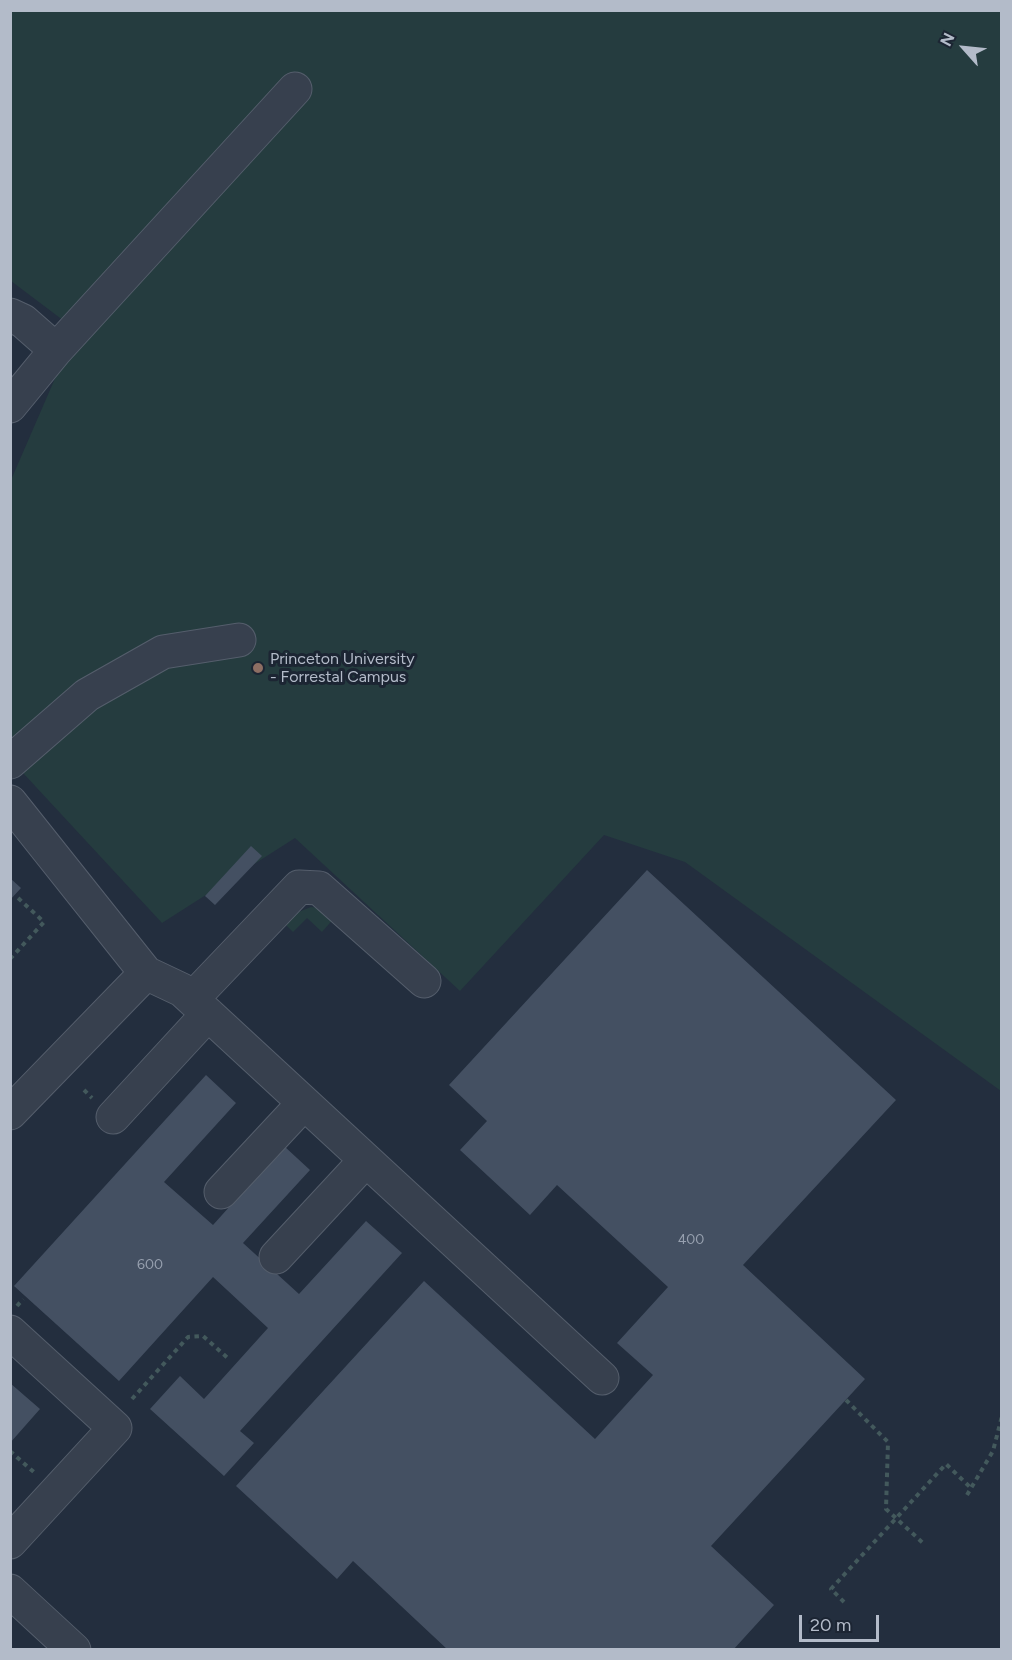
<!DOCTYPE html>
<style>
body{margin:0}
#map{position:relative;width:1012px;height:1660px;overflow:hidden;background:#232e3e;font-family:Figtree,sans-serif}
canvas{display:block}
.frame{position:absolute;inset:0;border:12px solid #b3bbc9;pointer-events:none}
.north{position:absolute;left:934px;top:18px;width:60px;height:60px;-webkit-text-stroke:4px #1c2533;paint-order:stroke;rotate:297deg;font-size:16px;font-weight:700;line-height:24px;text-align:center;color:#b3bbc9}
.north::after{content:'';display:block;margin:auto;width:21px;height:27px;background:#b3bbc9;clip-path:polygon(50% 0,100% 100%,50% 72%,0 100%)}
.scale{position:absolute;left:799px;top:1615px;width:80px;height:27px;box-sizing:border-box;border:3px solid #b3bbc9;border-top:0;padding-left:8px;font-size:18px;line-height:21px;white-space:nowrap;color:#b3bbc9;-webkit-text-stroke:4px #1c2533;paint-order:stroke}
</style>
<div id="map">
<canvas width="1012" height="1660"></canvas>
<div class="frame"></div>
<div class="north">N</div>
<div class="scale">20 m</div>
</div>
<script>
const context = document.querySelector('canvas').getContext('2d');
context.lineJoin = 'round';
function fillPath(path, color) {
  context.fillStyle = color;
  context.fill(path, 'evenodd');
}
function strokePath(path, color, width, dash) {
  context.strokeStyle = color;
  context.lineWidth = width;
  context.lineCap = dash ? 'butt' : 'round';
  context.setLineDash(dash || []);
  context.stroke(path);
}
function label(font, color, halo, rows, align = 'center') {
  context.font = font + ' Figtree,sans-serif';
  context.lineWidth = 6;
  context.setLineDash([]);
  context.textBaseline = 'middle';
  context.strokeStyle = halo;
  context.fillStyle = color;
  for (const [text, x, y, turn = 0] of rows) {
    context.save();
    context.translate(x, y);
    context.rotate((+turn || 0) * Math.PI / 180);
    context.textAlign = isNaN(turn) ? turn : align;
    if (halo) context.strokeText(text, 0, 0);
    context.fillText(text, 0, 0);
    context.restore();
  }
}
const green = new Path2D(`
 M11,11H1001V1091L685,862L604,835L460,991L295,838L162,923L11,760V480L76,330L11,281Z
 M311,907L328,909L336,916L322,932L307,918L293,932L285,924L296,913Z`);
const building = new Path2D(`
 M251,846L262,856L215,905L205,896Z
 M647,870L896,1100L743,1265L865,1379L711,1546L774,1605L733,1650H448L353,1561L337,1579L236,1486L424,1281L595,1439L653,1375L617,1343L668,1287L557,1185L530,1215L460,1150L487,1121L449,1085Z
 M10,878L21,888L10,900Z
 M206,1075L236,1103L164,1182L213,1225L284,1146L310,1170L243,1243L299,1294L366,1221L402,1253L240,1431L254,1443L224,1476L150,1409L180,1376L204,1399L268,1328L213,1277L119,1381L14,1286Z
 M10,1383L40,1409L10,1443Z`);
const path = new Path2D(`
 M10,959L44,922L18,898
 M84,1090L92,1098
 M17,1306L23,1299
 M132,1399L188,1337L203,1336L230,1360
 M846,1400L888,1442L886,1509L923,1543
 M10,1451L36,1474
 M967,1495L993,1451L1002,1416
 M844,1602L831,1589L946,1464L971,1488`);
const minor = new Path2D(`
 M10,315L23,321L56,350L10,406
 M56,350L295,89
 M10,762L87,695L163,652L239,640
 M10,802L146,973L182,990L602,1378
 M192,999L299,887L319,888L424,981
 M10,1113L146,973
 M113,1117L208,1014
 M221,1192L304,1103
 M276,1257L366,1160
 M10,1332L115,1428L10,1542
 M10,1591L74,1650`);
const markers = [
 [258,668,6,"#8d6e63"]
];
const numberNames = [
 ["400",691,1240],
 ["600",150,1265]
];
const poiNames = [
 ["Princeton University",270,659],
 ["- Forrestal Campus",270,677]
];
fillPath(green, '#253c3f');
fillPath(building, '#445062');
strokePath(minor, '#555e6c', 35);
strokePath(path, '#43595c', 4, [4.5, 4.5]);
strokePath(minor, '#37404e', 33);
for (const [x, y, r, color] of markers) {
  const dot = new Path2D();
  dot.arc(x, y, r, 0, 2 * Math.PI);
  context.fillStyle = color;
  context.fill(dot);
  strokePath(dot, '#1c2533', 2);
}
label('14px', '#97a0af', null, numberNames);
label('16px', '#b3bbc9', '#1c2533', poiNames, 'left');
</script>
